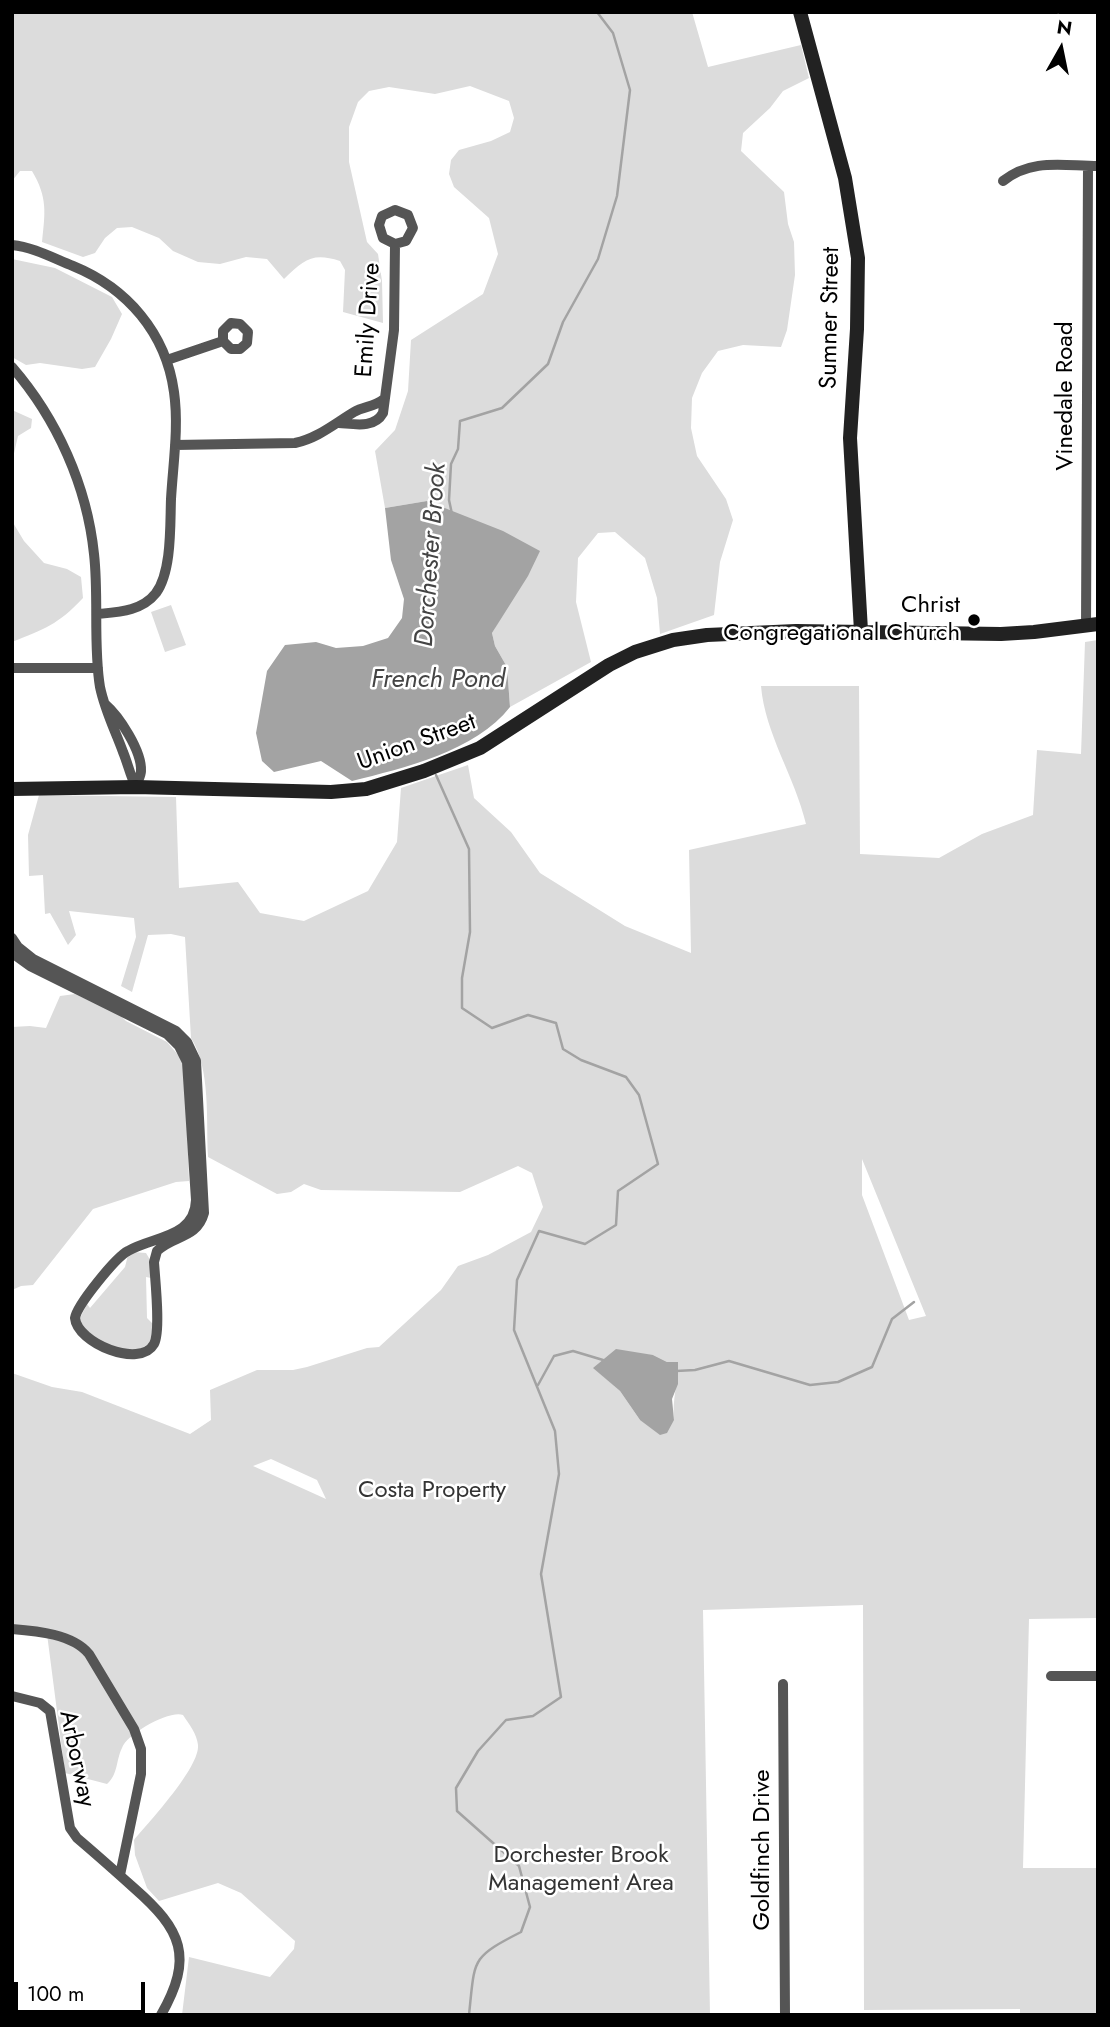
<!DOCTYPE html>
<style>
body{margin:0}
#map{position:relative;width:1110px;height:2027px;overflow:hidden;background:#fff;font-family:Jost,sans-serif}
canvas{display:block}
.frame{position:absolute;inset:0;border:14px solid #000;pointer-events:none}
.north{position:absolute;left:1026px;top:14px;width:70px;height:70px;-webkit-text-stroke:5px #fff;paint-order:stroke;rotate:9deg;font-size:19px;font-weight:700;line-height:28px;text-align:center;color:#000}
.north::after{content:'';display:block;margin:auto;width:24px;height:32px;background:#000;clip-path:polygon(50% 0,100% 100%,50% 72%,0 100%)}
.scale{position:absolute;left:14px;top:1982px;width:131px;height:32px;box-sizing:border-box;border:4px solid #000;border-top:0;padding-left:9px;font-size:21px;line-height:24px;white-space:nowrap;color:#000;-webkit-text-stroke:5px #fff;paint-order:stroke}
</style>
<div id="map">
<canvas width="1110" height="2027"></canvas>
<div class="frame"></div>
<div class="north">N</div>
<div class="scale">100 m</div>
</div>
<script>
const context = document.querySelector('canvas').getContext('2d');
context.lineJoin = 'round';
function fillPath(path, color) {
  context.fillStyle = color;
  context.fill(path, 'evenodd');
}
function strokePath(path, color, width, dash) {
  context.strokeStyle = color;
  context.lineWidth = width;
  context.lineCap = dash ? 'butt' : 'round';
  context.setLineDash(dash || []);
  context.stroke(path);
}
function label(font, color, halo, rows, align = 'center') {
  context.font = font + ' Jost,sans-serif';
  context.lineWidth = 5;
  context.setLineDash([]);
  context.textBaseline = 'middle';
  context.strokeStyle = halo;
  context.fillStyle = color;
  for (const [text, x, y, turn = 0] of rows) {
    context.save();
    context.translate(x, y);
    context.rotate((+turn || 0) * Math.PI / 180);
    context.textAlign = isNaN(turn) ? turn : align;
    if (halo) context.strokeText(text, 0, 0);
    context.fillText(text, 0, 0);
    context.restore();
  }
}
const green = new Path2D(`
 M12,12H692L708,67L801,45L809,78L783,91L770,108L743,133L741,151L784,192L788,224L794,242L795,275L787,330L781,347L743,345L718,351L702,373L692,398L691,428L697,456L726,499L733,520L720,562L714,615L660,634L657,598L645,558L615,532L598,533L578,558L576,602L591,662L510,707L507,667L495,646L492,633L511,600L427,501L385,508L375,451L395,430L408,391L411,340L483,294L498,254L489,218L454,187L449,174L451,160L459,150L491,141L510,132L514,118L509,101L470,86L435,94L389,87L369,91L358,102L349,127V162L367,242L378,254L382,281L383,323L343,312L345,270L340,261C312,252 304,260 284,279L267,259L246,257L220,264L198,262L173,251L159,238L132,227L117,228L105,238L95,253L83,257L42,242C45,213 48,198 32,171H20L12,181Z
 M12,259L55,268L112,297L122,314L111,339L95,367L82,369L40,363L26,365L12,357Z
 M12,410L32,419L31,428L18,436L12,462Z
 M12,521L24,541L44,563L67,569L81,577L83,598C58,625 44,629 12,642Z
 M171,605L186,645L165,652L151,612Z
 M1098,640V1618L1029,1619L1023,1868H1098V2015H1020V2009L864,2010L863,1605L703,1610L710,2015H182L189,1957L270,1977L294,1949L295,1941L241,1893L218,1883L159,1901L147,1888L135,1855L134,1840C150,1821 200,1767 198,1745C197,1734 189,1724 183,1715C169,1710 127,1734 122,1748C116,1760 118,1775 107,1784L65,1773L47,1634L12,1624V1373L52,1387L82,1392L190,1434L211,1420L210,1390L257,1370H293L307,1367L367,1348L379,1347L441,1290L458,1266L488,1255L531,1232L543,1207L532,1173L518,1166L460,1192L321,1190L304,1184L291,1192L277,1194L208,1157C206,1121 211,1069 191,1038L185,937L171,934L148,935L132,992L121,986L136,937L134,918L69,911L76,935L68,945L50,913L45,914L43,875L29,876L28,835L39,795L176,797L179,888L238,882L260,913L304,921L368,891L397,842L401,788L468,765L474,798L511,832L540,873L625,926L691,953L689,850L806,824C795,777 765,734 761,686H859L860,854L939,858L982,834L1033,815L1037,750L1081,754L1085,642ZM862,1159L926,1316L909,1320L862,1195ZM653,1355L667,1362L678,1363C678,1383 672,1400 674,1420H640L620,1391L594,1368ZM271,1459L317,1480L326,1499L253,1466Z
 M75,994L120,1015L126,1021L167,1042L185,1063L189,1181L176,1182L93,1209L33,1285L21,1286L12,1290V1027L30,1026L46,1028L60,996Z
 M133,1252L146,1253L152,1263L151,1278L146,1277L147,1318L154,1325L152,1342L133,1353L97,1341L78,1322L87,1304L90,1308L125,1267L128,1255Z`);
const water = new Path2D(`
 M427,501L503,531L540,551L528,576L492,633L495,646L507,667L510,707C476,751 404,768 352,781L321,761L274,772L262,761L256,733L267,671L285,645L316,642L336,648L363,646L388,638L402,618L404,599L391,560L385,508Z
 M616,1349L653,1355L667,1362H678V1384L672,1399L674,1420L667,1433L660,1435L640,1420L620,1391L593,1368Z`);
const stream = new Path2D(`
 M452,514L449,500L451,464L458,449L460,421L502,408L548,364L563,322L598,259L617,196L630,90L613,33L597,12
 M436,775L469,849L470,932L462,978V1008L492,1028L528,1015L556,1023L563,1049L581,1060L626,1077L639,1095L658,1164L618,1191L616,1225L585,1244L539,1231L517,1280L514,1330L555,1431L559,1474L541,1574L561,1697L533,1716L506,1720L478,1751L456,1788L457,1811L519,1866L530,1907L521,1932C470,1958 475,1959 469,2015
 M676,1371L695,1370L729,1361L810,1385L838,1382L872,1367L892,1319L914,1302
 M538,1385L554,1356L573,1351L603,1360`);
const minor = new Path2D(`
 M1003,181C1032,158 1063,166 1098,166
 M12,245C33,247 53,258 73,266C127,288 166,333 174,392C179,427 173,464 171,499C170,525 172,571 156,593C142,611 119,612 98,614
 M167,360L223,341V331L231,323L240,324L248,332L247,343L240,349H231L223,341
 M12,367C57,419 87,486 94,554C99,597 93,646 100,687C105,711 115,730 123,752C128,764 130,775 136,787
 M339,423C354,424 374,429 383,413L394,330L395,244L383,238L379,225L382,216L395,210L408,215L413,228L406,241L395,244
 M175,445L295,443C318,438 334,424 354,412C364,406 375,407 384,399
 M1086,626L1088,166
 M12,668H98
 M105,704C119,716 142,751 141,771C141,776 137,782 136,787
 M12,938L18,947L33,959L176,1031L187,1042L196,1061L204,1213C197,1239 173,1235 157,1251L154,1262C155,1279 161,1331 154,1344C140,1369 77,1343 75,1318C77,1305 116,1257 128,1251C154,1236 195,1238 196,1200L187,1062L179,1046L167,1034L30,966L12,953
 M12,1629C37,1631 73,1634 89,1654L134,1729L141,1749V1774L120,1875
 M1051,1676H1098
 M783,1684L785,2015
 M12,1696L40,1703L50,1711L70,1828L77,1838C96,1854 115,1871 134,1888C182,1930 194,1957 161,2015`);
const secondary = new Path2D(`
 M800,12L845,178L858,258L857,329L850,438L861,631
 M12,789L136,787L331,792L366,789L424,771L480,748L609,665L635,652L673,640L707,635L796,631L1001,634L1034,632L1098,624`);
const markers = [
 [974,620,7,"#000"]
];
const streetNames = [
 ["Sumner Street",831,318,-89],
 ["Emily Drive",369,320,-86],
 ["Vinedale Road",1066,396,-90],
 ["Union Street",417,743,-20],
 ["Arborway",76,1759,78],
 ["Goldfinch Drive",763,1850,-90]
];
const poiNames = [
 ["Christ",960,606],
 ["Congregational Church",960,634]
];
const parkNames = [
 ["Costa Property",432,1491],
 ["Dorchester Brook",581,1856],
 ["Management Area",581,1884]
];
const waterNames = [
 ["Dorchester Brook",432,555,-86],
 ["French Pond",438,681]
];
fillPath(green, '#dcdcdc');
fillPath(water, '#a3a3a3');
strokePath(stream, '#a3a3a3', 2.5);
strokePath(minor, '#555', 10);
strokePath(secondary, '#222', 14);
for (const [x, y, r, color] of markers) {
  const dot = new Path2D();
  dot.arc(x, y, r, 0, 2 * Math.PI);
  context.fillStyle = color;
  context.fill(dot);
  strokePath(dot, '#fff', 2.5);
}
label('24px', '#000', '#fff', streetNames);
label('24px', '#000', '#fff', poiNames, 'right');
label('24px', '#333', '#fff', parkNames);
label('italic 26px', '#444', '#fff', waterNames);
</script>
